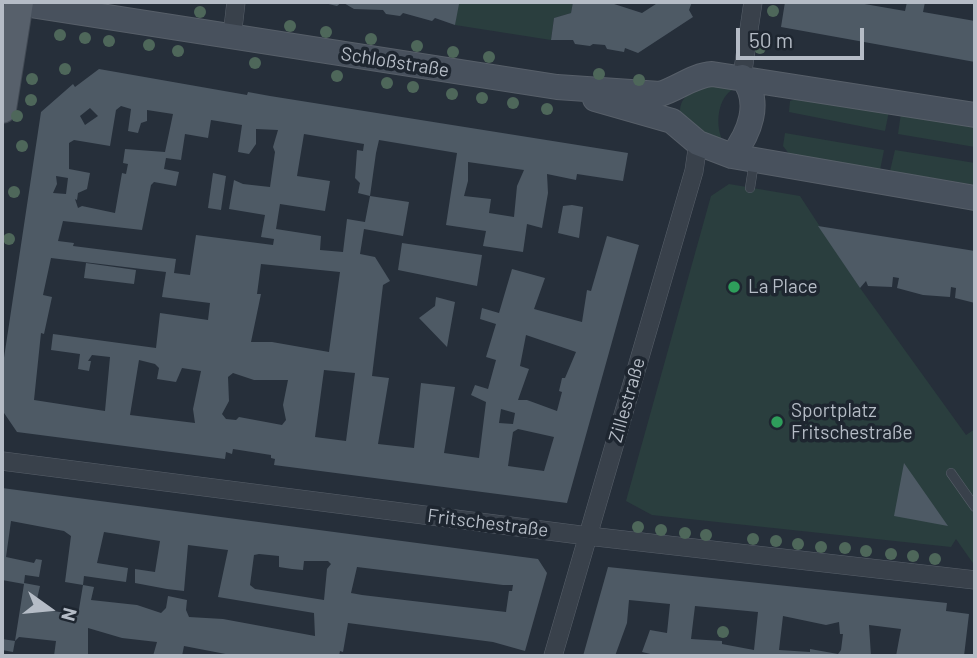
<!DOCTYPE html>
<meta charset="utf-8">
<style>
body{margin:0}
#map{position:relative;width:977px;height:658px;overflow:hidden;background:#262f3a;font-family:Barlow,sans-serif}
canvas{display:block}
.frame{position:absolute;inset:0;border:4px solid #b5bcc6;pointer-events:none}
.north{position:absolute;left:14px;top:574px;width:70px;height:70px;-webkit-text-stroke:5px #1e2630;paint-order:stroke;rotate:105deg;font-size:19px;font-weight:700;line-height:28px;text-align:center;color:#b5bcc6}
.north::after{content:'';display:block;margin:auto;width:24px;height:32px;background:#b5bcc6;clip-path:polygon(50% 0,100% 100%,50% 72%,0 100%)}
.scale{position:absolute;left:736px;top:28px;width:128px;height:32px;box-sizing:border-box;border:4px solid #b5bcc6;border-top:0;padding-left:9px;font-size:21px;line-height:24px;white-space:nowrap;color:#b5bcc6;-webkit-text-stroke:5px #1e2630;paint-order:stroke}
</style>
<div id="map">
<canvas width="977" height="658"></canvas>
<div class="frame"></div>
<div class="north">N</div>
<div class="scale">50 m</div>
</div>
<script>
const context = document.querySelector('canvas').getContext('2d');
context.lineJoin = 'round';
function fillPath(path, color) {
  context.fillStyle = color;
  context.fill(path, 'evenodd');
}
function strokePath(path, color, width, dash) {
  context.strokeStyle = color;
  context.lineWidth = width;
  context.lineCap = dash ? 'butt' : 'round';
  context.setLineDash(dash || []);
  context.stroke(path);
}
function label(font, color, halo, rows, align = 'center') {
  context.font = font + ' Barlow,sans-serif';
  context.lineWidth = 7;
  context.setLineDash([]);
  context.textBaseline = 'middle';
  context.strokeStyle = halo;
  context.fillStyle = color;
  for (const [text, x, y, turn = 0] of rows) {
    context.save();
    context.translate(x, y);
    context.rotate((+turn || 0) * Math.PI / 180);
    context.textAlign = isNaN(turn) ? turn : align;
    if (halo) context.strokeText(text, 0, 0);
    context.fillText(text, 0, 0);
    context.restore();
  }
}
const green = new Path2D(`
 M457,2H573L571,13L554,18L551,40L455,25Z
 M712,85L734,89C718,96 715,124 722,139L730,141L726,143L708,140L680,114C679,93 695,91 712,85Z
 M803,97L889,111L885,131L789,112L790,101Z
 M901,113L975,125V147L898,134Z
 M785,133L884,150L880,170L790,155L783,146Z
 M895,150L975,163V185L890,171Z
 M729,184L800,196L860,288L966,435L975,429V566L956,539L951,547L652,515L626,501L711,196Z`);
const building = new Path2D(`
 M320,2H457L459,4L455,25L435,18L432,21L403,13L400,16L386,14L383,10L354,9L342,2L337,6Z
 M573,2L611,3L642,13L659,2H692L689,10L693,17L638,53L625,48L624,52L607,49L605,45L593,44L590,46L575,44L573,40H551L554,18L571,13Z
 M785,2H853L905,11L907,2H925L923,12L975,21V62L781,27Z
 M99,69L247,95L248,92L270,96L628,153L623,181L577,174L576,180L547,174L548,193L542,228L527,224L523,252L483,246L486,231L446,225L457,153L379,140L376,153L370,196L409,202L403,236L364,229L360,254L375,257L390,281L383,285L372,376L389,378L378,444L414,448L421,383L455,387L444,453L479,458L486,402L471,395L475,385L488,389L496,360L486,357L496,324L480,319L482,308L499,313L512,269L545,278L534,309L582,322L587,290L591,291L607,236L639,245L567,503L274,465L275,459L271,458V455L233,449L232,454L226,452L225,459L17,432L2,410V371L41,112L73,84L75,87ZM121,106L131,109L128,131L138,133L141,123L147,121V110L173,114L165,152L125,149L123,163L128,164L126,174L122,173L115,213L82,206L78,208L75,199L77,200L78,193L87,189L90,173L69,169V143L74,140L110,146L116,110ZM90,108L98,116L85,125L80,116ZM211,120L242,125L238,152L249,154L256,144V129L278,130L273,147L275,152L270,187L243,184L234,180L229,209L265,215L261,237L274,239L273,245L196,235L190,275L174,273L176,259L73,246L74,243L58,241L63,221L142,230L151,185L154,182L176,186L179,172L164,169L166,158L181,160L185,134L208,138ZM304,134L364,144L363,151L357,150L355,178L360,183L358,193L370,196L365,222L347,219L343,252L320,250L321,236L276,229L280,204L325,211L330,181L297,176ZM468,162L524,170L517,186L514,217L489,213L491,199L464,196L468,181ZM56,176L68,178L66,194L53,193L57,184ZM51,258L166,272L162,297L210,303L208,320L160,313L156,348L53,334L51,350L80,354L78,369L89,371L91,361H88L92,355L110,357L105,411L34,400L41,333L44,334L52,297L43,295ZM261,264L340,272L329,352L272,342H251L261,294H257ZM526,335L576,352L565,378H562L559,391L562,392L557,411L527,400H518L529,369L520,366ZM139,360L155,364L159,368L157,379L176,382L182,368L201,371L193,409L195,423L130,415ZM324,370L355,373L346,441L315,437ZM233,373L254,380H288L283,405L286,420L282,425L239,417L236,420L226,419L222,414L229,401L228,377ZM501,409L515,413L513,424L499,423ZM518,429L554,437L544,471L508,466L513,432Z
 M213,173L226,176L221,210L208,208Z
 M572,205L583,207L579,238L558,233L563,206Z
 M818,226L975,251V303L955,298L956,288L951,287L950,297L923,295L897,288L899,278L893,277L892,287L868,286L866,281L860,288Z
 M402,243L482,255L477,286L398,270Z
 M86,263L136,270L134,284L84,278Z
 M436,297L455,302L447,347L419,318L435,306Z
 M904,463L948,526L894,516Z
 M2,488L538,559L547,573L525,651L493,642L348,623L343,652L340,651L339,656H236L184,646L182,656H153L157,642L122,638L88,628V656H54L56,641L19,637L15,641L24,584L2,580ZM11,521L64,531L71,536L65,582L83,585L84,576L126,582L128,568L97,563L104,532L160,541L155,572L135,569V583L167,589L184,591L188,545L228,550L218,597L314,613L315,636L223,619L189,617L186,610L187,600L168,596L166,608L161,613L137,605L91,600L94,587L83,585L78,615L35,608L40,586L24,583L25,575L39,577L42,560L36,559L34,563L6,557ZM259,554L279,556V567L292,569L303,570L304,561H328L331,564L327,569L324,600L255,589L250,585L254,555ZM357,567L503,585H513L512,591H509L506,612L362,595L351,593Z
 M608,567L947,603L946,611L969,614L964,656H896L901,629L869,625L871,656H659L642,652L650,630L667,633L670,604L629,600L627,623L615,656H583ZM695,606L758,612L754,650L722,644V641L691,639ZM783,616L826,625L839,622L840,634H843L841,650L838,654L810,649V652L779,650Z
 M2,639L15,641L13,652L2,650Z`);
const lane = new Path2D(`
 M750,188L754,162
 M951,473L975,507`);
const street = new Path2D(`
 M232,37L236,2
 M742,77L753,2
 M2,461L588,536L975,580
 M553,656L694,171L698,143`);
const secondary = new Path2D(`
 M11,2L557,87L660,94C677,89 694,75 712,74L975,115
 M595,99L672,121L698,143L732,156L975,198
 M732,156C749,134 763,102 742,77`);
const primary = new Path2D(`
 M2,109L19,2`);
const trees = [
 [773,11],
 [200,12],
 [290,26],
 [326,32],
 [60,35],
 [85,38],
 [371,39],
 [109,41],
 [149,45],
 [417,46],
 [760,48],
 [178,51],
 [453,52],
 [489,57],
 [255,63],
 [65,69],
 [599,74],
 [337,76],
 [32,79],
 [639,80],
 [387,83],
 [413,87],
 [452,94],
 [482,98],
 [31,100],
 [513,103],
 [547,109],
 [17,116],
 [22,146],
 [14,192],
 [9,239],
 [638,527],
 [661,530],
 [685,533],
 [706,535],
 [753,539],
 [776,541],
 [798,544],
 [821,547],
 [845,548],
 [866,551],
 [891,554],
 [913,556],
 [935,559],
 [723,632]
];
const markers = [
 [734,287,7,"#2e9e5b"],
 [777,422,7,"#2e9e5b"]
];
const streetNames = [
 ["Schloßstraße",395,62,9],
 ["Zillestraße",627,400,-74],
 ["Fritschestraße",488,523,7]
];
const poiNames = [
 ["La Place",748,287],
 ["Sportplatz",791,411],
 ["Fritschestraße",791,433]
];
fillPath(green, '#2a3e3e');
fillPath(building, '#4e5a65');
strokePath(lane, '#575f69', 10);
strokePath(street, '#575f69', 19);
strokePath(secondary, '#575f69', 26);
strokePath(primary, '#424a54', 30);
strokePath(lane, '#39414b', 9);
strokePath(street, '#39414b', 18);
strokePath(secondary, '#48515d', 24);
strokePath(primary, '#57606b', 28);
context.fillStyle = '#4e675a';
for (const [x, y] of trees) {
  context.beginPath();
  context.arc(x, y, 6, 0, 2 * Math.PI);
  context.fill();
}
for (const [x, y, r, color] of markers) {
  const dot = new Path2D();
  dot.arc(x, y, r, 0, 2 * Math.PI);
  context.fillStyle = color;
  context.fill(dot);
  strokePath(dot, '#1e2630', 2.5);
}
label('19px', '#b5bcc6', '#1e2630', streetNames);
label('19px', '#b5bcc6', '#1e2630', poiNames, 'left');
</script>
